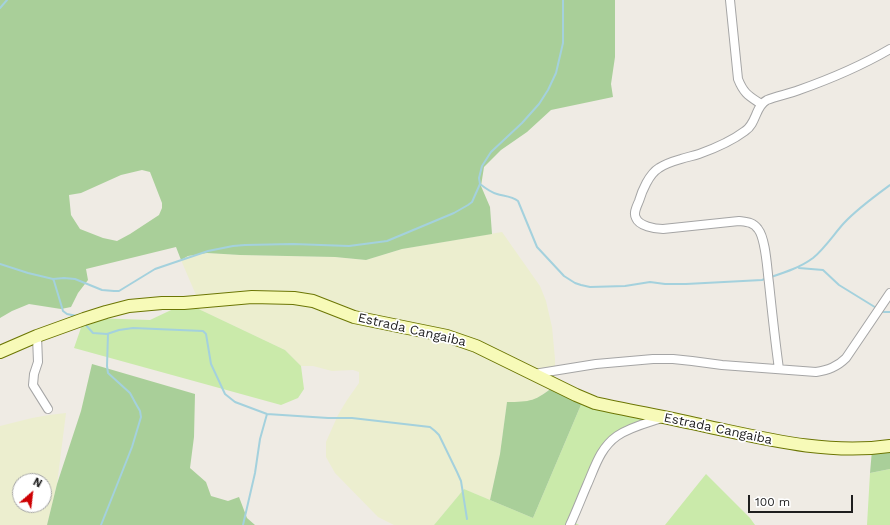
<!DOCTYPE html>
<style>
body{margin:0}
#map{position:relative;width:890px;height:525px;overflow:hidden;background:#efebe4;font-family:"Work Sans",sans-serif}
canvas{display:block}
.north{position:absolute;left:12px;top:473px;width:40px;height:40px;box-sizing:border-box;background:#fff;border:1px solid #a5a5a5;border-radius:50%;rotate:28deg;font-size:11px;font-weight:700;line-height:16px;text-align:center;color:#1e1e1e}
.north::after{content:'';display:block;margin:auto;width:14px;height:18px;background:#cd0003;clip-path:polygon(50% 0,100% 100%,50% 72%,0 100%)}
.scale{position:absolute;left:748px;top:495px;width:105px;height:18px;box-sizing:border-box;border:2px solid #1e1e1e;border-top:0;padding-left:5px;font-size:12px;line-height:14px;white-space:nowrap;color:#1e1e1e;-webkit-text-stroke:3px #fff;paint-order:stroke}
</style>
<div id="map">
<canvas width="890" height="525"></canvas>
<div class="north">N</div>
<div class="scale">100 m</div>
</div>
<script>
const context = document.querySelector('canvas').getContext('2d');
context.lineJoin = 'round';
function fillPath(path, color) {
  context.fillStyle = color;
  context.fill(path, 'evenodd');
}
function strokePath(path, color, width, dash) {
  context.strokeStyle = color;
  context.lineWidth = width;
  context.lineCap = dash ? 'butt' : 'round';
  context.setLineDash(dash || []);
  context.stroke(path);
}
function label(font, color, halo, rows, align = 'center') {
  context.font = font + ' "Work Sans",sans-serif';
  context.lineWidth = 3.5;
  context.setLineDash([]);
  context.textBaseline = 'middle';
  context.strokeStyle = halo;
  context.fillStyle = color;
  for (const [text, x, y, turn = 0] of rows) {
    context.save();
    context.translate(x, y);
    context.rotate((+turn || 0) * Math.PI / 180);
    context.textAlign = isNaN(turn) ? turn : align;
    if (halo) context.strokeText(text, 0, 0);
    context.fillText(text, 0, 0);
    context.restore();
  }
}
const farmland = new Path2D(`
 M502,232L540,286L546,301L552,327L555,359V382L554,386L546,392L536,399L525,402L507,403L500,454L490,500L464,489L434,525H394L378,517L335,473L326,457V442L338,415L347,400L359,383V372L353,370L332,371L313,366H301L285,350L186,303L196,295L181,260L188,256L207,253L240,255L335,257L366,260L402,249Z
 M66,413L57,484L47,525H0V426L32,418L49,415ZM20,481H44V505H20Z`);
const grass = new Path2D(`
 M186,303L285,350L301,366L304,389L298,398L281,405L74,348L83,322L94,318L150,320Z
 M583,400L648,415L643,421L605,450L572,521L579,525H434L464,489L533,518Z
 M890,469V525H867L870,473Z
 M706,474L750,518L755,525H665Z`);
const forest = new Path2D(`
 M0,0H615V57L611,84L613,97L551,110L527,132L501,150L484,167L481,186L490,207L492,234L402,249L366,260L335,257L240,255L207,253L188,256L181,260L176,247L86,269L88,280L78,293L71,307L61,309L29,304L12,311L0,318ZM142,170L150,172L162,203V208L159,215L130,234L117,241L103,238L80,229L71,215L69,195L81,193L121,175Z
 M92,364L195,394L194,437L190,468L206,482L211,496L228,501L239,497L247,518L255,525H47L57,484L81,411Z
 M554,386L583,400L533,518L490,500L500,454L507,402C530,402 536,401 554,386Z
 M890,447V469L870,473L872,450Z`);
const stream = new Path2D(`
 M0,8L7,0
 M480,184C485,188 490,192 497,194C504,196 512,196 518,201L537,247L564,276L575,283L581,285L590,287L625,286L650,282L665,284H686L762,280L767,278
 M0,264L28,273L53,279L64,278L75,279L102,290L114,291H119L155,269L208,251L233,246L245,245L293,244L349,246L387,241L454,213L468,205L472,202L480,184L479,178L482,166L491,152L522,123L539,104L548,90L556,73L563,43V0
 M799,268L823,270L839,285L878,309
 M771,277C786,272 801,267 813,258C825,248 834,234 844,223C857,209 875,196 890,185
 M53,279L54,281L63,311L67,314L77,316
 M882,311L884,312H890
 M84,323L93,333L107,334L119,330L133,328L203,331L206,334L211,364L225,394L235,402L267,414L328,418H352L430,427L435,431L439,435L457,472L461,481L467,519
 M101,525L113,495L132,447L141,417L140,411L136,404L130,393L108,373L107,366L108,334
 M243,525L255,473L260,439L267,414`);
const street = new Path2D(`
 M730,0L738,79C744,94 749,96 761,104
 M37,336L38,362L34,374L33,385L48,409
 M779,369C775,340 772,312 769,283C767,269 766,239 758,229C753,222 747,222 739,221L663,229C655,229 639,226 636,218C633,213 637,206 639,201C642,191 649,174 659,168C665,164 674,161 681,159C687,157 693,156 699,154C713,149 733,140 745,131C757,123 755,106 767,100C776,96 789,94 799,90C830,79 861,66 890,49
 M534,374L596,364L653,359H673L692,361L722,365L816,372C828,370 837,367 846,358L890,293
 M570,525C576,512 581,499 587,485C595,467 600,448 617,436C630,427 647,423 662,418`);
const secondary = new Path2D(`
 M0,352L37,336L84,319L106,312L129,306L162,303H184L252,297L294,298L313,301L354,317L447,336L476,346L576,395L595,403C632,411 669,418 705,426C766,439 828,455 890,446`);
const streetNames = [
 ["Estrada Cangaiba",412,330,13],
 ["Estrada Cangaiba",718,429,12]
];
fillPath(farmland, '#eceecf');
fillPath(grass, '#caeaaa');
fillPath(forest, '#a9cf99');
strokePath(stream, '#a4d1dd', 2);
strokePath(street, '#a5a5a5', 10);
strokePath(secondary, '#6c7604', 14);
strokePath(street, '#fff', 8);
strokePath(secondary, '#f7fab8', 12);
label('13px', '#1e1e1e', '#fff', streetNames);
</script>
